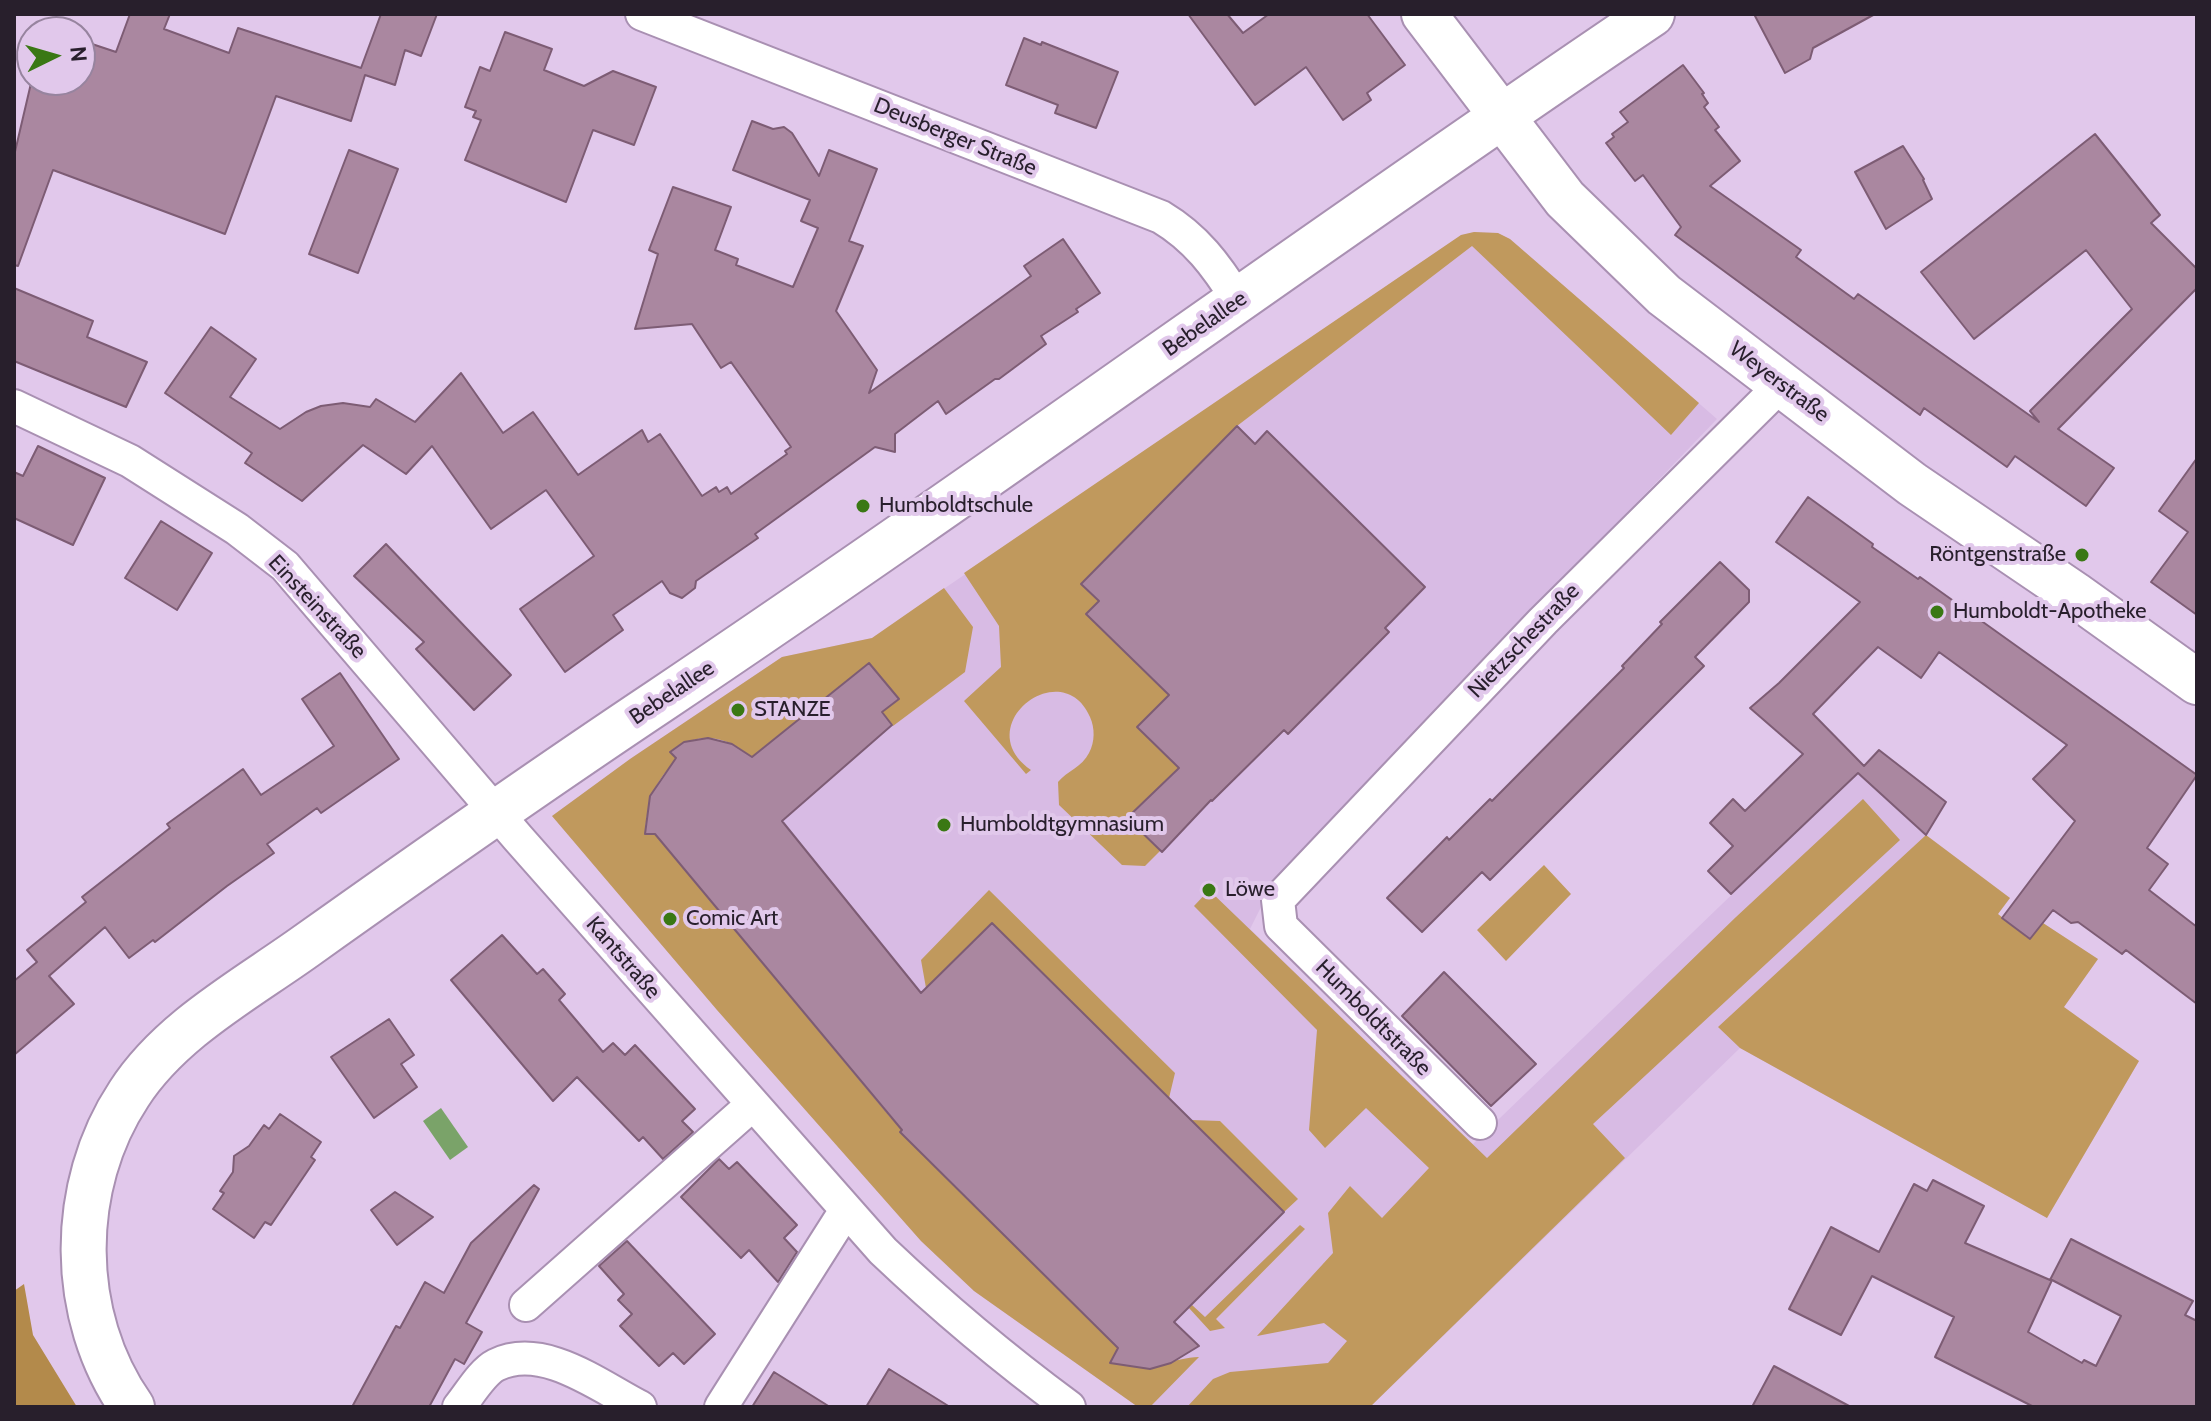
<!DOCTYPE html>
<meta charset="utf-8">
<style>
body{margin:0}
#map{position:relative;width:2211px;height:1421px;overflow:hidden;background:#e1c8eb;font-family:Cabin,sans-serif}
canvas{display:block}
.frame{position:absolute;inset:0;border:16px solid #281f2c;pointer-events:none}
.north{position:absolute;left:16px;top:16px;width:80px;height:80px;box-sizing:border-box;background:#e1c8eb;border:2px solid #97849f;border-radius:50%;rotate:85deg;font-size:22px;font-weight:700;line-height:32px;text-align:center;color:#281f2c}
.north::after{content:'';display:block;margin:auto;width:28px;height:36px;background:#3a7814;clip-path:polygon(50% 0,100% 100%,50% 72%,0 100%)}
</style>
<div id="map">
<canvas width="2211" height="1421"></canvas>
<div class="frame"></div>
<div class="north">N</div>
</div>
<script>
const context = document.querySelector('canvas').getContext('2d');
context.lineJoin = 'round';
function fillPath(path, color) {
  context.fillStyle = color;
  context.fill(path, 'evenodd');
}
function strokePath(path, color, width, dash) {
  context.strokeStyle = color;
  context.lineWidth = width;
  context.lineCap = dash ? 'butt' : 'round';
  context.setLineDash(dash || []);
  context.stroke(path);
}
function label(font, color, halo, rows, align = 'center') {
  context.font = font + ' Cabin,sans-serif';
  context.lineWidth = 8;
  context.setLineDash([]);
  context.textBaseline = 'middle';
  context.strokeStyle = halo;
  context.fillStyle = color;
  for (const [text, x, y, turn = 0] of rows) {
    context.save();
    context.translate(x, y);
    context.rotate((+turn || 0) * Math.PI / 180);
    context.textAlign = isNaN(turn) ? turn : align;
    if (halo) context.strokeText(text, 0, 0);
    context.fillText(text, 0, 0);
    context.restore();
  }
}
const built = new Path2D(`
 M1474,232L1498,233L1510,239L1717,419L1274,881L1250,929L1473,1144L1858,773L1926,835L2010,898L1998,914L2029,939L2043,923L2098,959L2064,1007L2139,1061L2047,1218L1740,1048L1370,1407H1138L974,1291L921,1241L717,1010L552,816L633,757L782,657L872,638L1461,235Z`);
const green = new Path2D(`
 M1474,232L1498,233L1510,239L1699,403L1671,435L1472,246L1237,426L1082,584L1099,601L1086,614L1169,695L1138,727L1211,800L1145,866L1122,865L1059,805L1058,782C1067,771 1082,767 1089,753C1095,742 1095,728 1090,717C1062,653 968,726 1031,770L1026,774L964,701L1001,667L999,626L964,573L1461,235Z
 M944,588L973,627L965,672L893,726L882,712L898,700L744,763L742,750C717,733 694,735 671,751L677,760C654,781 647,803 645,834L667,833L670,852L891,1118L919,1113L900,1132L1120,1344L1112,1361C1152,1376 1162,1359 1199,1357L1150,1407H1138L974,1291L921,1241L717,1010L552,816L630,759L782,657L872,638Z
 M1863,799L1900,840L1593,1124L1625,1158L1370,1407H1187L1213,1379L1230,1372L1328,1363L1347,1341L1324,1323L1257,1336L1333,1253L1328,1213L1350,1186L1382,1218L1429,1168L1366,1108L1325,1148L1309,1130L1317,1030L1194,906L1209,890L1487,1158L1736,917Z
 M1926,835L2010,898L1998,914L2029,939L2043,923L2098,959L2064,1007L2139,1061L2047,1218L1740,1048L1718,1027Z
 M1544,865L1571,894L1506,961L1477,930Z
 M989,890L1175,1073L1169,1098L926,988L921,960Z
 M1191,1120L1220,1121L1298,1199L1284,1212Z
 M1300,1225L1305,1229L1216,1319L1225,1328L1210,1331L1189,1308L1192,1305L1205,1317Z`);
const forest = new Path2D(`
 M24,1284L33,1335L77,1407H14V1291Z`);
const water = new Path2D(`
 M441,1108L468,1147L450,1160L423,1121Z`);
const building = new Path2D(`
 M130,14H170L164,29L229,53L238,28L361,68L381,14H437L421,56L405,50L395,85L365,75L351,121L276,96L225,234L53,170L18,266L14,265V156L32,79L80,80V40L116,52Z
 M1188,14H1227L1243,33L1269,14H1367L1405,65L1367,93L1371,100L1343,120L1306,67L1255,105Z
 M1754,14H1875L1813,48L1810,59L1785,73Z
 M505,32L552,49L544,70L584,86L613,71L656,87L634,145L593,130L566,202L465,160L481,120L473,117L476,111L465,107L480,67L490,71Z
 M1024,38L1041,45L1042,42L1118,72L1096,128L1055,113L1058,105L1006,85Z
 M1683,65L1704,93L1702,94L1708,103L1704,107L1719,127L1715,130L1740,161L1710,186L1801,250L1796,257L1854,299L1858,294L2039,422L2030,411L2132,309L2086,250L1974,339L1921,272L2095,134L2160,215L2151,223L2197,269V288L2058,429L2114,468L2086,506L2015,456L2007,467L1924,408L1920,415L1675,235L1681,227L1643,175L1635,181L1606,143L1614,137L1612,134L1628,122L1620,112Z
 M752,121L773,129L784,127L792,133L819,176L829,150L877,169L849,241L863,246L836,311L877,370L869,393L1031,276L1024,266L1063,239L1100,293L1076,309L1078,312L1041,336L1046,344L999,379H995L946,414L938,401L895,434V452L875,447L755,534L758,538L696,581L695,588L682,598L670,593L662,581L613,615L623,630L565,672L520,609L594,556L546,490L491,529L432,446L406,474L363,445L302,501L245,463L252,453L165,393L211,327L256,359L230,397L280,429L306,412L321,406L343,403L370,407L376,399L415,422L461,373L503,433L533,412L578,475L642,430L648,442L660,434L702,496L716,487L719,492L727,487L731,494L787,454L785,451L791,447L731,362L721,368L692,324L635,329L658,254L649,250L673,187L731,207L715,250L738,259L736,265L793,287L818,228L801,221L810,200L733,170Z
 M1903,146L1924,179L1923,180L1932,199L1886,229L1855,172Z
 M349,150L398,169L358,273L309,254Z
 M14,288L93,321L87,337L147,362L126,407L14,361Z
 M1237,426L1255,444L1267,431L1425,587L1385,628L1389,632L1288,734L1284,730L1212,801L1211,800L1162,852L1127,818L1179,768L1137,727L1169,695L1086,614L1099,601L1081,584Z
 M38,446L105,478L73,545L14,518V472L23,476Z
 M2197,458V615L2151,582L2188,532L2159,511Z
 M1808,497L1873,544L1872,547L1918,579L1920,577L2197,775L2147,848L2168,864L2149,890L2197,927V1004L2126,950L2122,954L2078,922L2071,923L2053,910L2030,939L2002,918L2075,821L2033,779L2067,745L1939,652L1921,678L1878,647L1813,714L1864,766L1879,750L1946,802L1926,835L1858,773L1731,894L1708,871L1733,846L1710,823L1733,799L1745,811L1803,754L1750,708L1779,683L1860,602L1776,542Z
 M161,521L212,553L177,610L125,578Z
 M386,544L511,675L474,710L416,649L424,642L354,576Z
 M1720,562L1749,590V602L1695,657L1704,666L1490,880L1482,872L1422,932L1387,898L1447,837L1449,840L1490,799L1492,801L1624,668L1622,666L1662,624L1660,622Z
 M869,663L899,699L882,712L892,725L782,821L921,993L992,923L1284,1212L1174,1322L1199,1346L1171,1363L1150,1369L1110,1363L1118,1348L900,1132L902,1130L655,834H645L650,796L676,758L670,752L684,742L708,738L732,744L752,757Z
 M340,673L399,759L321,813L317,808L267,844L274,853L227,886L155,942L153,940L129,958L105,927L49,976L74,1004L14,1055V981L37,962L27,950L86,902L82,897L170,828L167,824L243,769L261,795L334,746L302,699Z
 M502,935L537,974L543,969L565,994L559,1000L603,1052L613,1043L625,1055L635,1045L695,1109L682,1121L693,1132L663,1159L643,1137L639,1141L577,1077L553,1101L451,980Z
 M1444,972L1536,1064L1491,1106L1402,1016Z
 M389,1019L414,1055L401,1064L417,1087L374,1118L331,1057Z
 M280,1114L321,1142L311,1157L315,1160L271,1225L265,1222L254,1238L213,1209L224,1193L220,1191L233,1172L234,1156L249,1146L264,1125L269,1129Z
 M719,1159L729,1169L737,1162L797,1225L784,1238L797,1252L778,1282L749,1250L741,1258L681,1197Z
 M1933,1180L1984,1206L1965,1243L2050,1280L2071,1239L2193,1301L2185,1315L2197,1321V1407H2034L1935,1357L1954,1317L1872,1276L1841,1335L1789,1309L1831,1227L1879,1252L1914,1184L1927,1191ZM2052,1280L2121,1316L2096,1366L2084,1360L2082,1363L2028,1332Z
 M534,1185L539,1189L466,1323L482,1332L464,1364L455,1359L429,1407H352L396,1326L400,1328L425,1282L444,1293L471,1243Z
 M395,1192L433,1217L397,1245L371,1210Z
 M627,1241L715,1334L684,1364L673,1353L659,1366L620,1326L632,1314L618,1300L624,1294L599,1266Z
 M1774,1366L1851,1407H1752Z
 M889,1369L950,1407H866Z
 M774,1372L830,1407H752Z`);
const minor = new Path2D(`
 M642,14L1161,217C1196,238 1216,265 1238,300
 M14,406L130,461L237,529L285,566L518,838L883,1251C942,1307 1004,1359 1069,1407
 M1480,1123L1281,926L1278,900L1543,621L1783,383
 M526,1305L752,1105
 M459,1407C469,1395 482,1372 496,1365C543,1342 599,1386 640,1407
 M721,1407L846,1210`);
const secondary = new Path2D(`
 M1424,14L1565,199L1664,295L1912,484L2074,594L2197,682
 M132,1407C68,1316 68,1186 129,1094C170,1030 246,989 306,946C424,862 541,780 661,700C995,476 1319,238 1652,14`);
const markers = [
 [863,506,8,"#3a7814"],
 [2082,555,8,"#3a7814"],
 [1937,612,8,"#3a7814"],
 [738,710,8,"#3a7814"],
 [944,825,8,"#3a7814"],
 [1209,890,8,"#3a7814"],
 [670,919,8,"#3a7814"]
];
const streetNames = [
 ["Deusberger Straße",955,137,22],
 ["Bebelallee",1205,324,-35],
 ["Weyerstraße",1779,382,37],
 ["Einsteinstraße",317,607,47],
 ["Nietzschestraße",1524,641,-46],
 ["Bebelallee",672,693,-34],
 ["Kantstraße",623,958,49],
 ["Humboldtstraße",1373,1018,45]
];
const poiNames = [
 ["Humboldtschule",879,506],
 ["Röntgenstraße",2066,555,"right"],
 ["Humboldt-Apotheke",1953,612],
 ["STANZE",754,710],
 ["Humboldtgymnasium",960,825],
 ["Löwe",1225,890],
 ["Comic Art",686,919]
];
fillPath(built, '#d8bbe4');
fillPath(green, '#c0995d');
fillPath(forest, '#b38a4b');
fillPath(water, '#7aa369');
fillPath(building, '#aa87a0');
strokePath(building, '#7d5c74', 2);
strokePath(minor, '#a990b2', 36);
strokePath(secondary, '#a990b2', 48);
strokePath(minor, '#fff', 32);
strokePath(secondary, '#fff', 44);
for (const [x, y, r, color] of markers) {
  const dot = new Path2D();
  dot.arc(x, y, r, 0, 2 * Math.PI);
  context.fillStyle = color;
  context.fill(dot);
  strokePath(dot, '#e1c8eb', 3);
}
label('22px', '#281f2c', '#e1c8eb', streetNames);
label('22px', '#281f2c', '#e1c8eb', poiNames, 'left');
</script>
